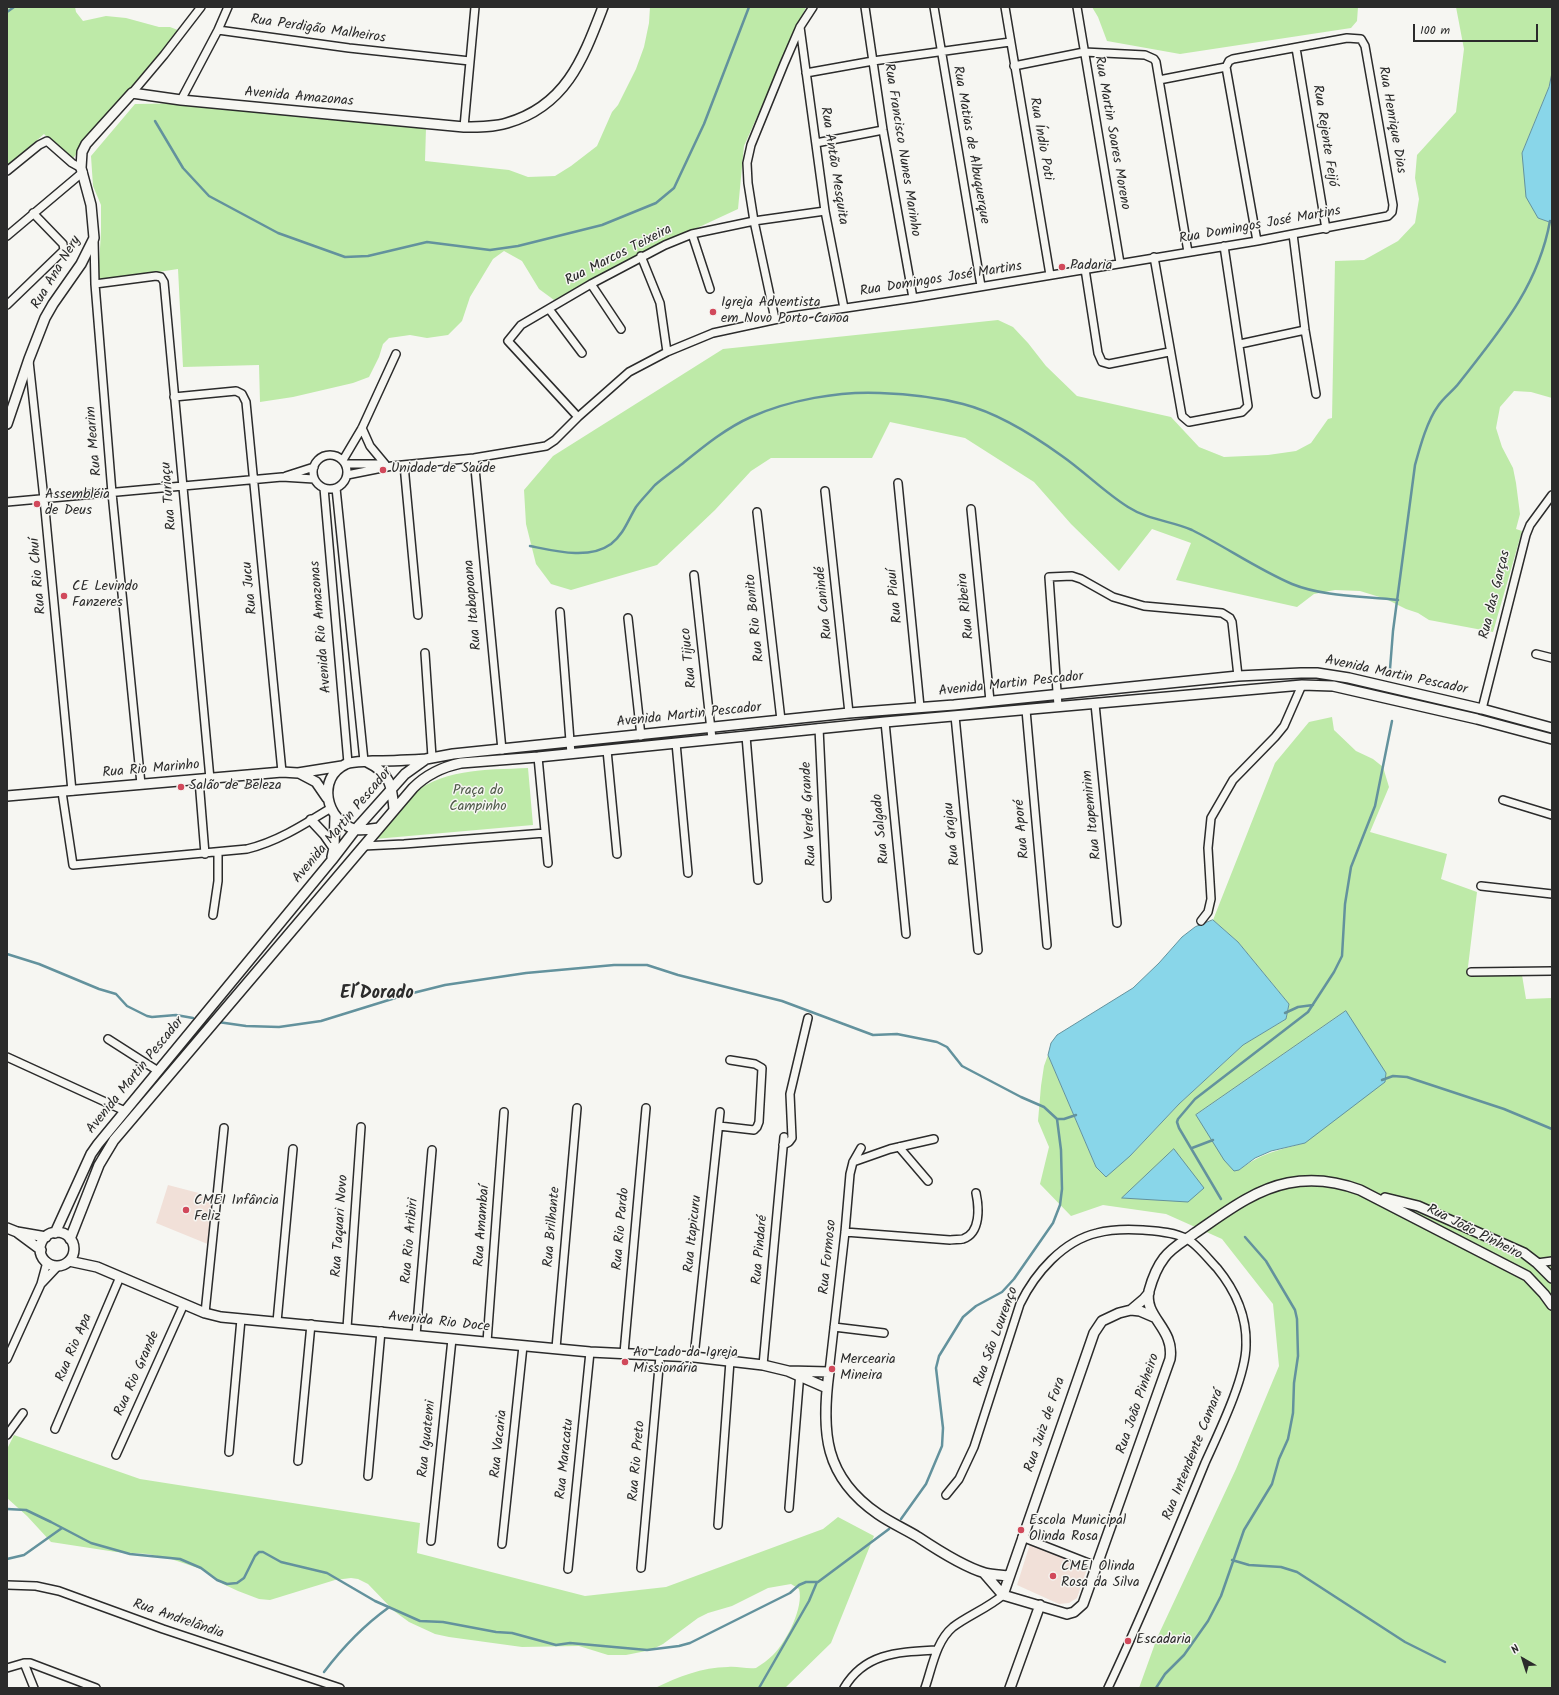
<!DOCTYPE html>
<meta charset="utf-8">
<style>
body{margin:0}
#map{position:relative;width:1559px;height:1695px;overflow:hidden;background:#f6f6f2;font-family:Kalam,sans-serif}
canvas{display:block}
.frame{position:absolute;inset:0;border:8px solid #2b2b2b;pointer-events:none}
.north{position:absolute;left:1503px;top:1639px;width:40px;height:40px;-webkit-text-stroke:3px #f6f6f2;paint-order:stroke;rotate:321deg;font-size:11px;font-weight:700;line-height:16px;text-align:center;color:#2b2b2b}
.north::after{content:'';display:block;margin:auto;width:14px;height:18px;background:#2b2b2b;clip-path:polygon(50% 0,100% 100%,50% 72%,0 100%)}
.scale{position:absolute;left:1413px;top:24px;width:125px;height:18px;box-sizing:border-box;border:2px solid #2b2b2b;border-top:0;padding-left:5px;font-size:12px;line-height:14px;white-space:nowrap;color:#2b2b2b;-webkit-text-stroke:3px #f6f6f2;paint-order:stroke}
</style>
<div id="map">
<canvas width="1559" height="1695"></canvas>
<div class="frame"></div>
<div class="north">N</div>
<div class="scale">100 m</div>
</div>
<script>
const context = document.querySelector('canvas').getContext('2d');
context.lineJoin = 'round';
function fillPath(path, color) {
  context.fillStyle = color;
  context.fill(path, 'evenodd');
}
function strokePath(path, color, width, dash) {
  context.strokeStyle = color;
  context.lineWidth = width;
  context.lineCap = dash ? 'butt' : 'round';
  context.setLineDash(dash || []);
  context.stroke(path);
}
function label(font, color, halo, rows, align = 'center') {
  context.font = font + ' Kalam,sans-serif';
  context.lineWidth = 3;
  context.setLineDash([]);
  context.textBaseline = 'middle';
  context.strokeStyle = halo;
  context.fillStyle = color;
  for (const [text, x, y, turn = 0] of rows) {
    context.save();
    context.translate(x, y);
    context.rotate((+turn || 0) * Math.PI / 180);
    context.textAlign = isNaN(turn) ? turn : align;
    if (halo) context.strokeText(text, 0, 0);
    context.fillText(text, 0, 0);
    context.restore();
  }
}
const built = new Path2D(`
 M168,1185L214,1197L210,1245L156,1223Z
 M1030,1544L1088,1566L1077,1598L1069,1603L1059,1604L1017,1585Z`);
const green = new Path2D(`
 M7,7H75L76,12L83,21L106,16L126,18L159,27H170L183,32L89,134L71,162L44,134L7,167Z
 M650,7H806L744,146L738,209L641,254L554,300L539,289L522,261L504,251L493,259L470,297L462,321L448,335L427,338L410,335L389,338L383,344L379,357L369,377L353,383L293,397L260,402L259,365L183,367L178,269L98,281L101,232V205L93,186L91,156L135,104L198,103L426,128L425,161L509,170L528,177L555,176L571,166L597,146L612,112L618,105L636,69L644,47L649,23Z
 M1092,7H1358L1357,21L1351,28L1180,54L1107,41L1098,17Z
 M1456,7H1552V73L1549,87L1522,153L1538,218L1552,223V398L1531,392L1514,391L1500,407L1496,428L1502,447L1513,468L1516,483L1520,514L1516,529L1522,531L1493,632L1429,620L1418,613L1406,609L1386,599L1360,591L1335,590L1314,594L1297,607L1176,580L1191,543L1152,529L1119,571L1071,524L1034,482L965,438L890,422L872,458H771L751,471L715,510L657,565L571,590L551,584L536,564L526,524L524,490L553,456L723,349L998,320L1013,327L1028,343L1046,366L1077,396L1171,417L1199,447L1224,457L1268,455L1296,451L1311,443L1328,419L1332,418L1335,261L1364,260L1398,241L1415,223L1419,199L1415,178L1417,155L1456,112L1464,49Z
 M1332,717L1334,730L1356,751L1373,759L1383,767L1389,787L1370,832L1447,854L1441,879L1477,892L1467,975H1522L1526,999L1552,998V1688H1139L1157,1638L1236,1469L1279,1366L1273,1304L1222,1239L1166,1214L1103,1205L1071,1216L1040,1184L1049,1147L1038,1121L1041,1086L1044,1066L1048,1055L1096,1167L1130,1156L1179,1104L1243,1045L1286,1019L1289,1004L1238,942L1213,920L1275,763L1309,722ZM1346,1011L1305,1143C1278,1150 1262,1153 1239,1170L1196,1115Z
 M528,768L533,825L375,839C385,826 395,812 406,800C438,768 486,770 528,768Z
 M14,1435L140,1479L420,1523L417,1553L585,1596L666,1587L823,1529L838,1517L874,1536L831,1643L785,1688H655C678,1677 702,1667 728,1667C737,1666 746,1669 756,1668C762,1664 768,1660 773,1655C787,1641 804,1607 799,1589L791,1584L768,1588L732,1606L708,1613L698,1618L663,1644L651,1650L626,1655H608L579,1646L522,1647L449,1637L435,1634L409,1622L394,1611L368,1584L358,1579L351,1578L335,1580L270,1600L259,1599L238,1591L223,1584L204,1570L171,1559L148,1554L116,1552L51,1542L27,1516L7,1498V1449Z`);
const water = new Path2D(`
 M1552,73V223L1538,218L1526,197L1522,153L1549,87Z
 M1213,920L1238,942L1289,1004L1286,1019L1243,1045L1179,1104L1130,1156L1106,1177L1096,1167L1048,1055L1051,1043L1057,1035L1133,988L1159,963L1182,937L1195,927Z
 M1346,1011L1386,1073L1385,1082L1305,1143L1271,1151L1255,1158L1239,1170L1234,1171L1224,1160L1196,1115Z
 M1174,1149L1204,1188L1188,1202L1122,1198Z`);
const stream = new Path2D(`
 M7,12L14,7
 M155,121L183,168L209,196L278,233L345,257L368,256L427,242L490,250L518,246L602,225L656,203L674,188L704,124L749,7
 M530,546C555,551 589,560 611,544C624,534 628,520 636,507C641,500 649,492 655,485C663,478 673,471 682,464C703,447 726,428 751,417C789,400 839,391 880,393C908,394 936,397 963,404C998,413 1033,435 1062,456C1085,472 1104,492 1128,507C1148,520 1172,521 1192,530C1226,547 1257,569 1292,584C1324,597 1364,596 1398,600
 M1390,669L1393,631L1415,465C1420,447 1427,421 1438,406C1444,397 1453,391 1459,383C1499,332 1538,287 1550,221
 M7,954L39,964L99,989L116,994L127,1006L147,1016L152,1017L176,1015L193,1018
 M1285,1013L1298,1007L1313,1005
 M218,1022L246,1026L279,1027L321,1021L405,995L445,985L526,973L614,965H647L678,975L782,1001L873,1035L897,1034L937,1042L947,1047L962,1066L1021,1097L1044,1107L1057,1119H1064L1076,1115
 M1382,1080L1393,1076L1407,1077L1504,1109L1552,1129
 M1192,1148L1213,1140
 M1221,1199L1179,1128L1177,1122L1178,1119L1195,1099L1308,1012L1334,972L1342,956L1345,904L1351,867L1375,806L1392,721
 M7,1509L26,1510L51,1522L91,1543L130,1554L180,1559L201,1568L217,1580L227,1584L237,1583L244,1578L255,1556L259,1552H263L281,1562L327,1573L375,1601L420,1621L443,1622L496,1632L512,1633L556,1645L570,1643L647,1650L679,1646L690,1643L790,1593L799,1585L806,1582H818L889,1529
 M901,1519L926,1484L942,1446L943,1428L936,1368L939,1356L963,1317L976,1306L1002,1292L1014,1279L1053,1223L1060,1205L1062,1189L1061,1150L1057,1119
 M7,1559L24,1555L62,1528
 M1232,1560L1249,1565L1281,1567L1297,1572L1405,1642L1445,1662
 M324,1672C343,1647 363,1626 388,1608
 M759,1688L809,1601L817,1582
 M1156,1688L1165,1674L1184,1655L1208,1621L1221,1596L1244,1530L1272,1484L1279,1459L1288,1439L1293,1413L1294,1383L1298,1356L1297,1319L1295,1310L1266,1261L1245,1237`);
const minor = new Path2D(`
 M865,7L883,130L913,298
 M934,7L981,286
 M1005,7L1050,275
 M1077,7L1120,263
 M800,27L825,211L844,308
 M218,30L349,48L470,61
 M1296,48L1326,229
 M1014,66L1084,52L1145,55L1154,59L1156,62L1188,252
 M806,73L873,61L1010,42
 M1159,80L1226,67
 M132,93L164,55L201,7
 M181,100L218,30L228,7
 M464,127L475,7
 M816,143L883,130
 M7,171L39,145L47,141L72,163L81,168
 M692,234L710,289
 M1293,234L1305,330L1316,394
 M7,236L83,172
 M94,239L95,284L112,493L141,784
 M641,256L660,303L667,352
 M1154,257L1182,416L1189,422L1242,412L1248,406L1224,246
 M1085,269L1098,353L1102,362L1109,364L1169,352
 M95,284L156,276L161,277L164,282L210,779
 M591,284L621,329
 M7,305L64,250L63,244L33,213
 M549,309L582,353
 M775,319L754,221L748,183L747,163L751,145L784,64L800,27L813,7
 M1240,344L1305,330
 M29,361L44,499L72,791
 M174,397L236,391L242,394L246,402L282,772
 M578,417L508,341L521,325L591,284L665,245L692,234L754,221L825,211
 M362,428L370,446L385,464
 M313 472a17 17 0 1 1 34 0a17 17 0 1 1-34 0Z
 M474,458L502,750
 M343,460L362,428L396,354
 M346,464H384
 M404,465L418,615
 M347,475L392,466L474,458L546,446L555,440L578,417L629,372L667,352L713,333L792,316L913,298L1257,241L1293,234L1388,216L1392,212L1393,205L1365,46L1361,39L1347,38L1233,59L1229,61L1226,67L1257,241
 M286,476L314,467
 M898,483L920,707
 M324,488L348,763
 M336,488L364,761
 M825,491L849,713
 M7,502L282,477L314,479
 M971,509L990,701
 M757,512L781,720
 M694,575L712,739
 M560,612L571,754
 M628,618L641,736
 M425,653L432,757
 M1536,654L1552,658
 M1095,704L1117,923
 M1058,706L1049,577L1072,576L1081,579L1113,597L1144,606L1222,613L1230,618L1232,622L1238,676
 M1482,709L1526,535L1530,525L1552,495
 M1026,710L1047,945
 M955,716L978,950
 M885,722L906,934
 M819,728L827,898
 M746,736L758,880
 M676,743L688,873
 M607,750L617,854
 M538,757L548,863
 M199,780L205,854
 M62,792L73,865L247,849C277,842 305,824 331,808
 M1503,800L1552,815
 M363,846L404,844L545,833
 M1481,886L1552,894
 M213,915L218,881V852
 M1201,921L1208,912L1211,899L1208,848L1211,818L1233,780L1275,737L1284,726L1302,685
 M1471,972L1552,971
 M108,1039L158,1071
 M7,1057L125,1111
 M719,1126L754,1130L757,1127L759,1122L762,1068L755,1064L730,1060
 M783,1145L789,1142L792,1138L790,1094L808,1018
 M899,1147L928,1181
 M853,1162L890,1149L934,1139
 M845,1232L950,1240C954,1239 959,1240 963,1239C981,1233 979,1207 976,1193
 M1537,1263L1552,1261
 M42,1283L58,1266
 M205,1313L224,1128
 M277,1322L293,1149
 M834,1327L884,1333
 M347,1328L361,1127
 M416,1335L432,1150
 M487,1342L504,1112
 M556,1348L577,1108
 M624,1353L646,1108
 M694,1357L720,1112
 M7,1359L41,1284L47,1262
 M763,1365L784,1137
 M829,1372L845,1232L850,1174L853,1162L861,1148
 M55,1429L120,1277
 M7,1435L23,1413
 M229,1452L241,1319
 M116,1455L184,1304
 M298,1461L311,1324
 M368,1476L381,1331
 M946,1495L959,1479L974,1447L1020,1304C1035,1273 1063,1241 1097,1233C1112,1229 1127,1229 1143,1230C1156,1231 1175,1232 1187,1239C1197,1244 1209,1260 1217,1268C1235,1290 1247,1316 1246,1345C1246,1377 1219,1432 1205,1463C1174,1539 1143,1614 1108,1688
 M789,1508L800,1372
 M718,1525L730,1361
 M1022,1537L1096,1566
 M431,1541L452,1339
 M502,1544L523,1346
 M641,1568L660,1356
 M568,1569L590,1352
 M7,1585L36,1586L59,1591L163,1629L340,1688
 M24,1663L34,1688
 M7,1668L24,1663H30L96,1688
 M844,1688C865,1652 900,1652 937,1650
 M925,1688C932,1668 936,1641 953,1627C969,1615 988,1608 1003,1595`);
const tertiary = new Path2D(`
 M7,424L29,359L45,318L53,304L81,264L94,238L91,205L81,168L82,152L86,144L132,93L181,100L464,127C479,127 494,127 507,123C566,106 583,59 603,7
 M367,762C390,773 392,786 394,809
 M299,773L316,782L327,798
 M7,796L282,772L298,773L342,766
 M311,820L325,835L334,848
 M378,828C371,829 361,831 354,829C326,820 316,778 346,764C354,761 364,762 373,761C391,761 408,760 426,759
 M332,857L334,848L335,815
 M1385,1198L1418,1206L1524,1253L1537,1263L1552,1278
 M7,1228L17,1232L46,1237
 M40 1249a17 17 0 1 1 34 0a17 17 0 1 1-34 0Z
 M18,1233L41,1250
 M55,1233L91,1154L98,1144L332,860L355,830L405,774L426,759L453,754L849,713L954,705L1238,676L1301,673H1317L1349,678L1482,709L1552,728
 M70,1239L99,1165L114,1140L413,788C427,774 442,767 461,763L538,757L885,722L1302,685L1333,686L1477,719L1552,739
 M69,1261L97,1267L205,1313L221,1317L590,1352L694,1357L763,1365L788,1371L827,1388
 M1131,1310L1140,1311L1154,1317
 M788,1371L829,1372C821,1432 824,1477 878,1514C891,1523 905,1529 918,1537C936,1549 964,1567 985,1573C992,1575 1001,1575 1009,1576
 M984,1573L1003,1595
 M1003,1595L1067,1614L1074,1612L1083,1604L1170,1359C1175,1328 1143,1317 1149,1291C1152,1280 1157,1267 1164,1258C1171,1248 1184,1241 1195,1233C1223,1214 1253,1190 1288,1183C1313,1178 1336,1181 1360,1190L1527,1276L1544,1294L1552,1305
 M1003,1595L1094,1333L1102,1321L1119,1313L1131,1310L1144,1299L1149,1293
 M1010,1688L1040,1605`);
const markers = [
 [1062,267,4,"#d1495b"],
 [713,312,4,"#d1495b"],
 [383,470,4,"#d1495b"],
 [37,504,4,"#d1495b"],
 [64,596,4,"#d1495b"],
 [181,787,4,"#d1495b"],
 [186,1210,4,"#d1495b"],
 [625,1362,4,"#d1495b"],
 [832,1369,4,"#d1495b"],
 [1021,1530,4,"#d1495b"],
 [1053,1576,4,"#d1495b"],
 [1128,1641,4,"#d1495b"]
];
const streetNames = [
 ["Rua Perdigão Malheiros",318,30,8],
 ["Avenida Amazonas",299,98,5],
 ["Rua Henrique Dias",1391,120,80],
 ["Rua Martin Soares Moreno",1111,133,80],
 ["Rua Rejente Feijó",1324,136,81],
 ["Rua Índio Poti",1040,139,80],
 ["Rua Matias de Albuquerque",970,145,80],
 ["Rua Francisco Nunes Marinho",901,150,81],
 ["Rua Antão Mesquita",833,166,81],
 ["Rua Domingos José Martins",1260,226,-10],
 ["Rua Marcos Teixeira",619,256,-27],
 ["Rua Ana Nery",57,273,-59],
 ["Rua Domingos José Martins",941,280,-9],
 ["Rua Mearim",95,441,-95],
 ["Rua Turiaçu",170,496,-95],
 ["Rua Rio Chuí",39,576,-95],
 ["Rua Jucu",251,588,-96],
 ["Rua das Garças",1496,595,-76],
 ["Rua Piauí",896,596,-96],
 ["Rua Canindé",825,603,-96],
 ["Rua Itabapoana",474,605,-95],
 ["Rua Ribeira",967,606,-96],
 ["Rua Rio Bonito",756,618,-96],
 ["Avenida Rio Amazonas",322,627,-95],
 ["Rua Tijuco",690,658,-96],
 ["Avenida Martin Pescador",1396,676,12],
 ["Avenida Martin Pescador",1011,685,-6],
 ["Avenida Martin Pescador",689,716,-6],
 ["Rua Rio Marinho",151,770,-5],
 ["Rua Verde Grande",810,814,-93],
 ["Rua Itapemirim",1093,815,-96],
 ["Avenida Martin Pescador",343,826,-50],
 ["Rua Salgado",882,829,-96],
 ["Rua Aporé",1023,829,-95],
 ["Rua Grajau",953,834,-96],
 ["Avenida Martin Pescador",136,1076,-51],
 ["Rua Taquari Novo",341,1226,-86],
 ["Rua Amambaí",483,1226,-86],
 ["Rua Brilhante",553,1227,-85],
 ["Rua Rio Pardo",622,1229,-85],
 ["Rua João Pinheiro",1474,1233,27],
 ["Rua Itapicuru",694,1234,-84],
 ["Rua Rio Aribiri",411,1241,-85],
 ["Rua Pindaré",761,1250,-85],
 ["Rua Formoso",829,1257,-84],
 ["Avenida Rio Doce",439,1323,6],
 ["Rua São Lourenço",997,1337,-70],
 ["Rua Rio Apa",75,1348,-67],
 ["Rua Rio Grande",138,1374,-66],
 ["Rua João Pinheiro",1139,1404,-71],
 ["Rua Juiz de Fora",1046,1425,-71],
 ["Rua Iguatemi",428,1439,-84],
 ["Rua Vacaria",500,1444,-84],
 ["Rua Intendente Camará",1194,1455,-68],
 ["Rua Maracatu",566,1459,-84],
 ["Rua Rio Preto",638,1461,-85],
 ["Rua Andrelândia",178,1620,19]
];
const poiNames = [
 ["Padaria",1070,267],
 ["Igreja Adventista",721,304],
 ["em Novo Porto Canoa",721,320],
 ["Unidade de Saúde",391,470],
 ["Assembléia",45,496],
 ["de Deus",45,512],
 ["CE Levindo",72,588],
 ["Fanzeres",72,604],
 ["Salão de Beleza",189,787],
 ["CMEI Infância",194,1202],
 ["Feliz",194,1218],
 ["Ao Lado da Igreja",633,1354],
 ["Missionária",633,1370],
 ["Mercearia",840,1361],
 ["Mineira",840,1377],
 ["Escola Municipal",1029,1522],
 ["Olinda Rosa",1029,1538],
 ["CMEI Olinda",1061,1568],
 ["Rosa da Silva",1061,1584],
 ["Escadaria",1136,1641]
];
const parkNames = [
 ["Praça do",478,792],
 ["Campinho",478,808]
];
const districtNames = [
 ["El´Dorado",377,995]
];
fillPath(built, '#f1e0d8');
fillPath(green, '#beeaa8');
fillPath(water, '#89d6e9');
strokePath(water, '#63929d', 1);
strokePath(stream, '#63929d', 2.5);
strokePath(minor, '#2b2b2b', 10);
strokePath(tertiary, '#2b2b2b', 12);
strokePath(minor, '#f6f6f2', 7);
strokePath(tertiary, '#f6f6f2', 9);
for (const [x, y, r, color] of markers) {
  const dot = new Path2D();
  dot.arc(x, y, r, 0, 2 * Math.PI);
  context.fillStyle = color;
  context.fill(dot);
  strokePath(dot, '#f6f6f2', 1.5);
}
label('14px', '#2b2b2b', '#f6f6f2', streetNames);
label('14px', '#2b2b2b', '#f6f6f2', poiNames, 'left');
label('14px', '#505b4a', '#f6f6f2', parkNames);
label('bold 18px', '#2b2b2b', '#f6f6f2', districtNames);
</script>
